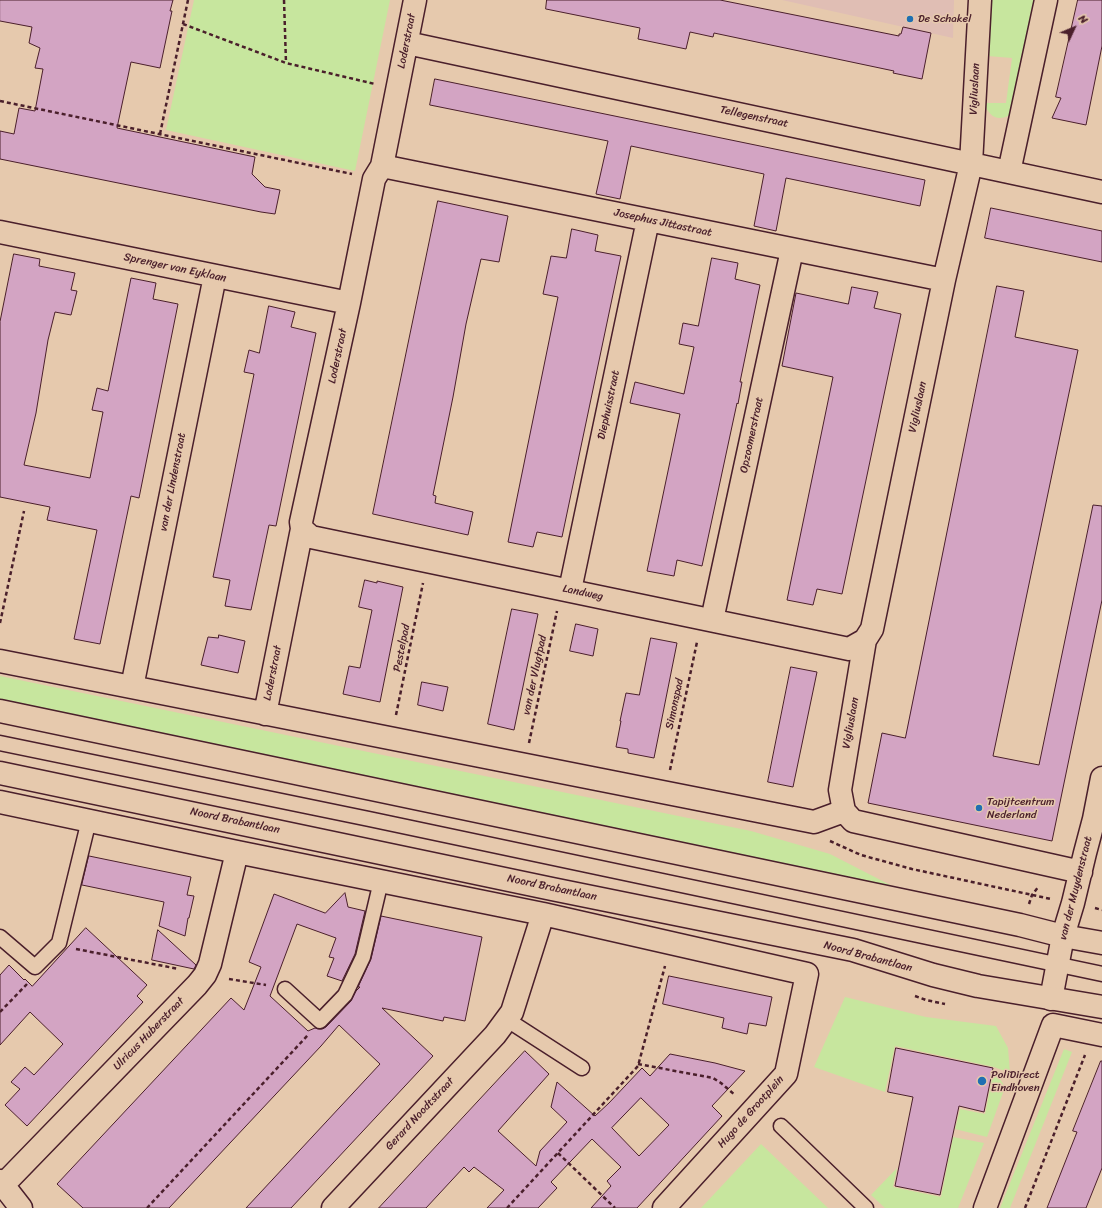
<!DOCTYPE html>
<style>
body{margin:0}
#map{position:relative;width:1102px;height:1208px;overflow:hidden;background:#e6c9ad;font-family:Sriracha,sans-serif}
canvas{display:block}
.north{position:absolute;left:1054px;top:8px;width:40px;height:40px;-webkit-text-stroke:3px #e6c9ad;paint-order:stroke;rotate:46deg;font-size:11px;font-weight:700;line-height:16px;text-align:center;color:#4a1f2b}
.north::after{content:'';display:block;margin:auto;width:14px;height:18px;background:#4a1f2b;clip-path:polygon(50% 0,100% 100%,50% 72%,0 100%)}
</style>
<div id="map">
<canvas width="1102" height="1208"></canvas>
<div class="north">N</div>
</div>
<script>
const context = document.querySelector('canvas').getContext('2d');
context.lineJoin = 'round';
function fillPath(path, color) {
  context.fillStyle = color;
  context.fill(path, 'evenodd');
}
function strokePath(path, color, width, dash) {
  context.strokeStyle = color;
  context.lineWidth = width;
  context.lineCap = dash ? 'butt' : 'round';
  context.setLineDash(dash || []);
  context.stroke(path);
}
function label(font, color, halo, rows, align = 'center') {
  context.font = font + ' Sriracha,sans-serif';
  context.lineWidth = 3;
  context.setLineDash([]);
  context.textBaseline = 'middle';
  context.strokeStyle = halo;
  context.fillStyle = color;
  for (const [text, x, y, turn = 0] of rows) {
    context.save();
    context.translate(x, y);
    context.rotate((+turn || 0) * Math.PI / 180);
    context.textAlign = isNaN(turn) ? turn : align;
    if (halo) context.strokeText(text, 0, 0);
    context.fillText(text, 0, 0);
    context.restore();
  }
}
const built = new Path2D(`
 M782,0H954L953,38Z`);
const green = new Path2D(`
 M194,0H390L355,171L166,130Z
 M990,0H1035L1010,115C997,122 989,116 984,103H1006L1012,58L988,56Z
 M0,676L751,831L830,854L900,890L0,704Z
 M845,997L926,1017L996,1026L1008,1048L1010,1073L994,1067L895,1046L885,1092L814,1067Z
 M1064,1049L1072,1052L1010,1208H1000Z
 M994,1069L1005,1087L987,1137L955,1129L960,1109L985,1114Z
 M953,1137L984,1143L958,1208H885L871,1195L897,1168L893,1187L941,1197Z
 M761,1144L828,1208H701Z`);
const building = new Path2D(`
 M0,0H173L170,11H172L160,68L131,62L117,128L255,157L252,174L265,187L280,190L275,214L261,212L0,159V131L14,134L19,108L35,111L43,69L35,68L40,48L29,43L32,27L0,21Z
 M547,0H720L899,36V34H901L903,27L931,33L922,79L893,73L894,71L714,33L713,37L690,32L686,49L638,39L640,28L546,9Z
 M1078,0H1102V46L1086,125L1052,118L1061,98L1056,97Z
 M435,79L925,180L920,206L786,178L776,231L754,226L764,174L631,146L620,199L596,194L608,141L430,105Z
 M438,201L508,216L499,262L481,259L466,324L453,397L433,495L436,496L435,503L473,512L468,535L373,514Z
 M991,208L1102,231V262L985,238Z
 M572,229L598,235L595,251L621,256L562,537L537,532L533,547L508,542L558,297L543,294L551,256L566,258Z
 M14,254L40,259L39,266L75,273L71,290L77,291L71,315L55,312L48,340L36,413L24,465L90,478L103,412L92,410L97,388L108,391L131,278L156,283L153,299L178,304L139,498L131,496L100,644L74,639L97,530L47,520L50,507L0,497V322Z
 M712,258L738,263L735,279L760,285L740,382H742L738,404L737,403L702,566L677,560L674,576L647,571L680,414L630,403L635,382L684,394L694,347L679,344L683,323L698,326Z
 M997,286L1024,291L1015,337L1078,350L993,756L1039,765L1093,505L1102,506V600L1052,841L868,803L882,733L905,738Z
 M852,287L878,292L874,308L901,314L842,594L817,589L813,605L787,600L833,377L782,366L796,293L848,304Z
 M269,306L295,312L291,327L316,333L276,526L269,525L251,610L225,606L230,580L213,577L254,374L244,372L249,350L259,353Z
 M365,580L377,583V581L403,587L380,702L343,694L349,666L360,668L372,610L359,607Z
 M512,609L538,614L514,730L488,724Z
 M576,624L598,629L593,656L570,651Z
 M219,635L245,641L238,673L201,665L208,637L218,638Z
 M651,638L677,643L654,758L628,753V749L616,747L621,721H620L626,693L639,695Z
 M791,667L817,672L793,787L768,782Z
 M422,682L448,687L443,711L418,705Z
 M89,856L191,877L187,895L194,896L189,918H188L185,936L159,926L164,902L82,885Z
 M345,893L348,907L365,911L355,954L342,981L327,976L334,958L329,957L336,938L297,924L270,996L308,1031L315,1028L318,1029H322L326,1027L351,1001L356,991L360,987H358L371,959L381,916L482,937L465,1021L444,1017L443,1021L382,1008L433,1056L291,1208H246L380,1064L339,1025L321,1046L169,1208H83L57,1184L231,998L244,1010L261,967L249,962L274,894L325,913Z
 M86,928L147,985L137,996L143,1002L27,1126L5,1105L20,1089L11,1082L25,1067L34,1075L63,1044L30,1012L0,1045V975L9,965L24,980L25,979L32,986Z
 M158,930L196,965L194,969L152,960Z
 M669,976L772,997L766,1026L749,1023L747,1034L722,1028L724,1018L663,1004Z
 M896,1048L993,1068L984,1112L959,1106L940,1195L895,1186L913,1097L888,1092Z
 M525,1051L549,1074L498,1131L536,1166L540,1151L567,1122L551,1107L557,1082L595,1116L609,1103L642,1068L650,1076L670,1054L715,1063L745,1071L712,1106L722,1116L637,1208H591L611,1186L607,1181L621,1167L592,1139L551,1182L557,1188L538,1208H487L504,1190L474,1167L469,1172L464,1167L426,1208H379ZM641,1098L669,1125L639,1156L612,1128Z
 M1101,1061H1102V1168L1086,1208H1047L1077,1132L1073,1131Z`);
const path = new Path2D(`
 M284,0L286,63
 M183,24L286,63L375,84
 M0,101L352,174
 M160,134L188,0
 M0,623L24,511
 M396,715L423,583
 M529,743L557,611
 M670,770L697,642
 M830,841L861,855L912,869L1051,899
 M1029,904L1032,895L1039,886
 M1095,908L1102,910
 M76,949L179,969
 M229,979L266,985
 M915,996L926,1000L945,1004
 M0,1012L27,984
 M638,1064L713,1078L721,1083L735,1095
 M558,1153L615,1208
 M147,1208L308,1035
 M507,1208L638,1066L665,966
 M1025,1208L1085,1055`);
const lane = new Path2D(`
 M0,743L369,819L1102,974
 M0,937L35,967L59,943L89,820
 M285,989L320,1021L345,995L363,957L381,881
 M506,1019L582,1068
 M781,1126L866,1208`);
const street = new Path2D(`
 M407,43L1102,192
 M382,166L944,280
 M1009,172L1046,0
 M0,232L349,303
 M302,529L311,537L849,649L865,640
 M570,590L648,220
 M712,620L792,250
 M0,661L814,822L844,811
 M132,687L215,276
 M265,714L302,529L301,522L349,303L374,179L382,166L415,0
 M0,802L237,852L543,914L807,974L786,1074L664,1208
 M844,811L840,790L865,640L872,629L944,280L971,164L980,0
 M844,811L853,821L1081,872
 M1051,999L1063,936L1073,903L1085,853L1094,819L1102,778
 M0,1181L21,1208
 M3,1185L197,985L205,975L210,964L237,852
 M333,1208L495,1035L512,1012L543,914
 M985,1208L1053,1025L1102,1035`);
const secondary = new Path2D(`
 M0,711L1020,925L1063,936L1102,943
 M0,773L552,889L853,950L933,975L978,986L1102,1007`);
const markers = [
 [910,19,4,"#1f6fb2"],
 [979,808,4,"#1f6fb2"],
 [982,1081,5,"#1f6fb2"]
];
const poiNames = [
 ["De Schakel",918,19],
 ["Tapijtcentrum",987,802],
 ["Nederland",987,815],
 ["PoliDirect",991,1075],
 ["Eindhoven",991,1088]
];
const streetNames = [
 ["Loderstraat",407,41,-79],
 ["Vigliuslaan",975,89,-87],
 ["Tellegenstraat",754,117,12],
 ["Josephus Jittastraat",663,223,12],
 ["Sprenger van Eyklaan",175,268,12],
 ["Loderstraat",338,356,-78],
 ["Diephuisstraat",609,405,-78],
 ["Vigliuslaan",918,407,-78],
 ["Opzoomerstraat",752,435,-78],
 ["van der Lindenstraat",173,482,-79],
 ["Landweg",583,593,12],
 ["Pestelpad",402,648,-79],
 ["Loderstraat",273,673,-79],
 ["van der Vlugtpad",535,675,-78],
 ["Simonspad",675,704,-78],
 ["Vigliuslaan",851,723,-80],
 ["Noord Brabantlaan",235,821,12],
 ["Noord Brabantlaan",552,888,12],
 ["van der Muydenstraat",1076,888,-76],
 ["Noord Brabantlaan",868,957,15],
 ["Ulricus Huberstraat",149,1034,-46],
 ["Hugo de Grootplein",751,1112,-48],
 ["Gerard Noodtstraat",420,1114,-47]
];
fillPath(built, '#e0beb4');
fillPath(green, '#c7e69e');
fillPath(building, '#d3a4c3');
strokePath(building, '#4a1f2b', 1);
strokePath(lane, '#4a1f2b', 17);
strokePath(street, '#4a1f2b', 25);
strokePath(secondary, '#4a1f2b', 25);
strokePath(path, '#4a1f2b', 2.5, [4, 3]);
strokePath(lane, '#e6c9ad', 14);
strokePath(street, '#e6c9ad', 22);
strokePath(secondary, '#e6c9ad', 22);
for (const [x, y, r, color] of markers) {
  const dot = new Path2D();
  dot.arc(x, y, r, 0, 2 * Math.PI);
  context.fillStyle = color;
  context.fill(dot);
  strokePath(dot, '#e6c9ad', 1.5);
}
label('11px', '#4a1f2b', '#e6c9ad', poiNames, 'left');
label('11px', '#4a1f2b', '#e6c9ad', streetNames);
</script>
